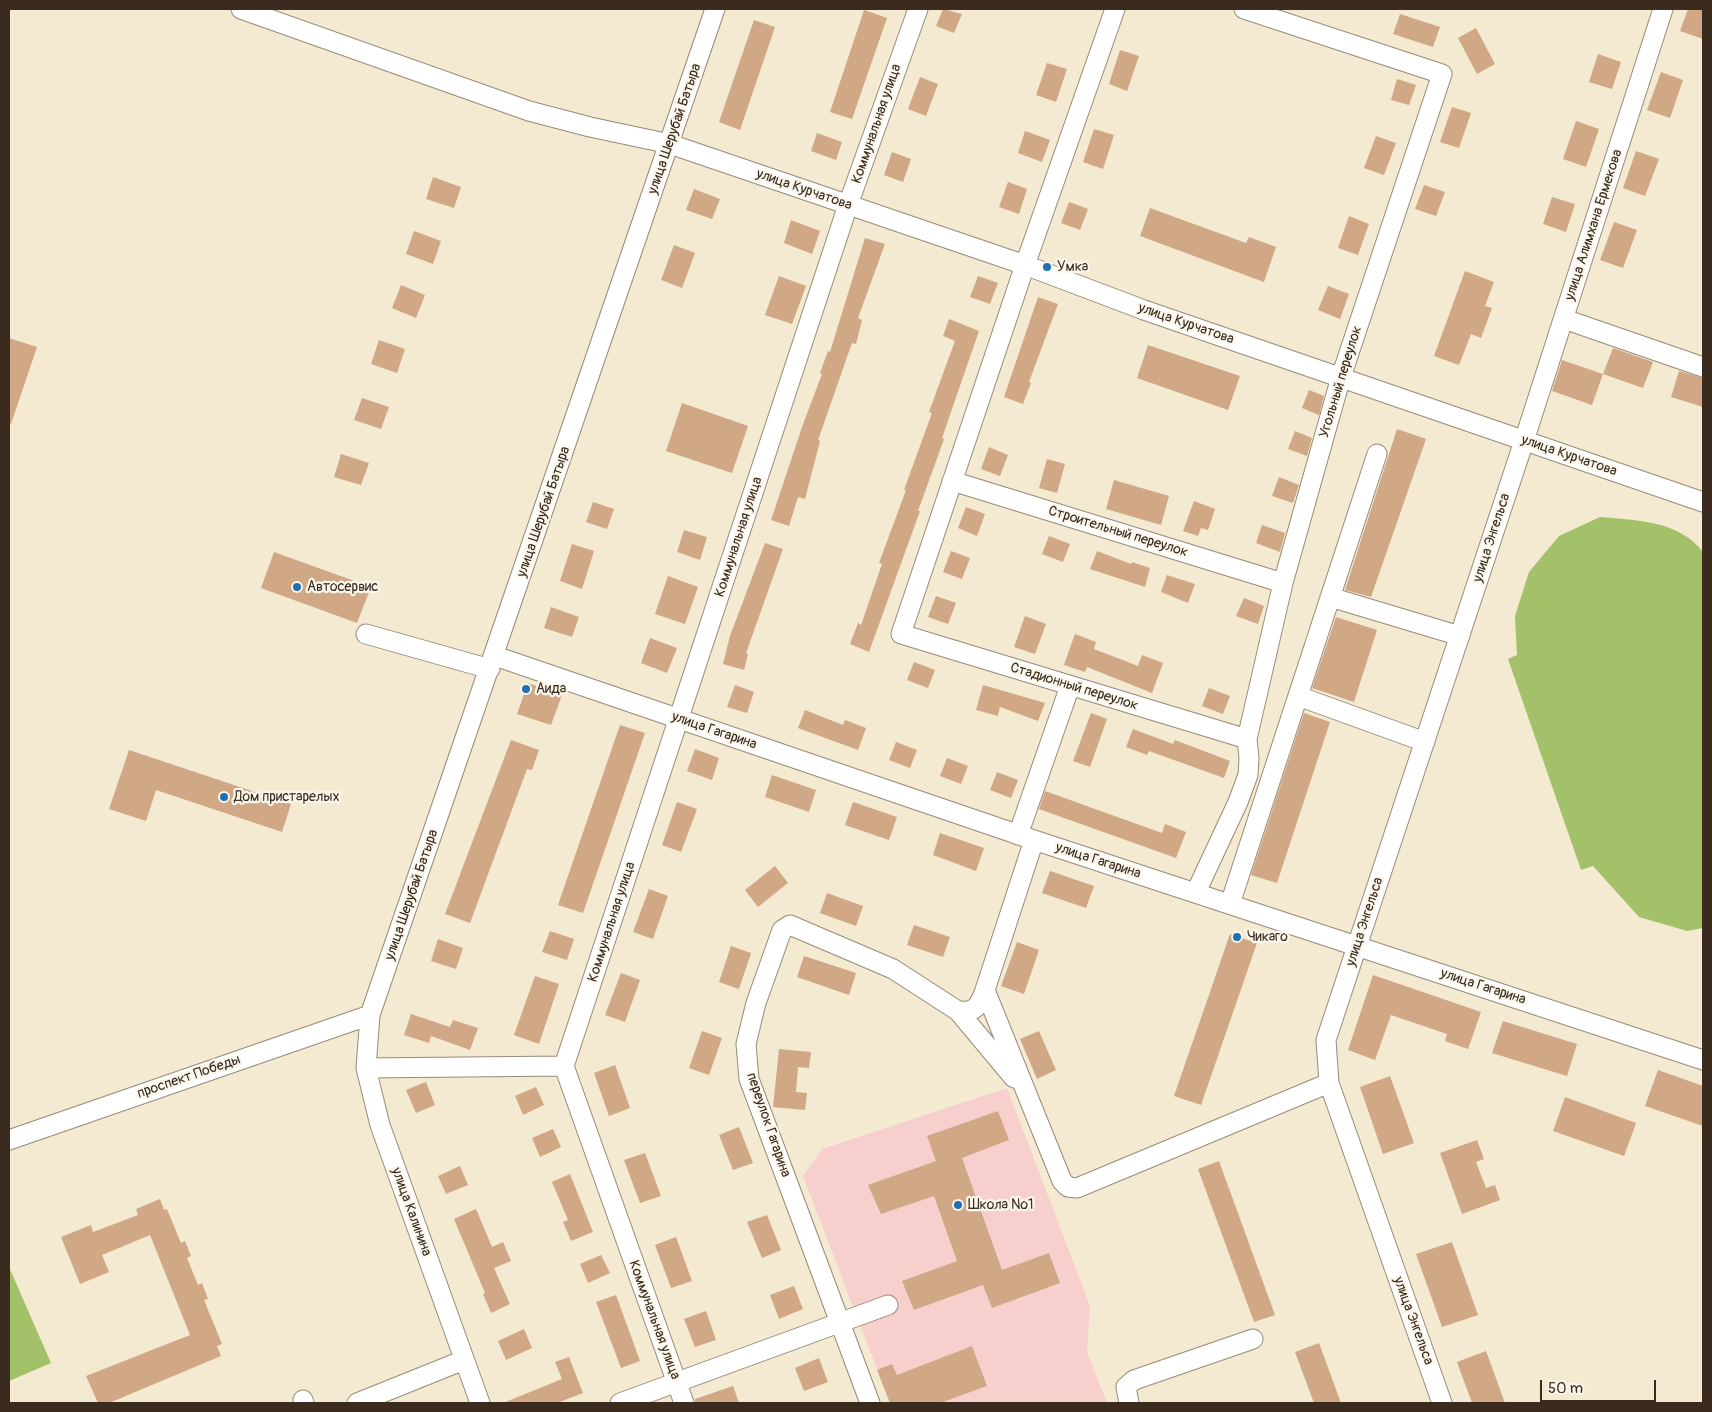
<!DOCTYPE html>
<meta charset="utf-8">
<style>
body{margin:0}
#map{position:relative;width:1712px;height:1412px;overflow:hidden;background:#f4e9d1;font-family:Pangolin,sans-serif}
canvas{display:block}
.frame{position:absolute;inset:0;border:10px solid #3b2a1e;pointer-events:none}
.scale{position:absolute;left:1540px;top:1380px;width:116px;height:22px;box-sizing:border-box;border:2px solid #3b2a1e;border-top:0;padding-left:6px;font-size:15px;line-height:18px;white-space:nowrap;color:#3b2a1e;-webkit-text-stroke:4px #fbf7ec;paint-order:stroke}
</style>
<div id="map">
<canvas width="1712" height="1412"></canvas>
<div class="frame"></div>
<div class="scale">50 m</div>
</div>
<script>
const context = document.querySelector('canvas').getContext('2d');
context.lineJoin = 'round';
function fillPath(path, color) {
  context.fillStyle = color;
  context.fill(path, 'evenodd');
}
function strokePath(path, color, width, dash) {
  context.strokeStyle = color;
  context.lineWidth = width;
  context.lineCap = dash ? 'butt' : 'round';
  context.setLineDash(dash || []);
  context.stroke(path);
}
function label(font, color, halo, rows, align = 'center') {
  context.font = font + ' Pangolin,sans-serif';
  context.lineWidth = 4.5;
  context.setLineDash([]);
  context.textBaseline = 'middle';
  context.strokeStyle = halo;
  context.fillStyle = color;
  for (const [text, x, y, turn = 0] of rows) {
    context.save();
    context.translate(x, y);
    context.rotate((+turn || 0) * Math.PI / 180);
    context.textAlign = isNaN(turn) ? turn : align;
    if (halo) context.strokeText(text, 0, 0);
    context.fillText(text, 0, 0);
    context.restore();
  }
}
const built = new Path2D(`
 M1007,1088L1090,1306L1087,1352L1107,1403H890L803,1176L822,1149Z`);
const green = new Path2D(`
 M1600,517C1636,520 1680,521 1703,552V928L1687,931L1639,917L1593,866L1581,870L1508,659L1517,655L1515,616L1529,572L1559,536Z
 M9,1267L51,1363L9,1381Z`);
const building = new Path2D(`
 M943,9L962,14L954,33L936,26Z
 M1688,9H1703V39L1680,31Z
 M864,10L887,18L852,119L830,112Z
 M1400,14L1440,27L1433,47L1393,34Z
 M754,20L775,27L740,130L719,122Z
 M1476,28L1495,64L1477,74L1458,38Z
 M1120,50L1139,56L1127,91L1109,84Z
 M1598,54L1621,62L1612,89L1589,82Z
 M1047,63L1067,69L1056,102L1036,95Z
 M1661,72L1683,80L1670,118L1647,110Z
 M920,77L938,84L926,116L908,109Z
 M1397,79L1416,85L1409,105L1391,100Z
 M1452,107L1471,113L1459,148L1440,142Z
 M1576,121L1599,129L1586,167L1563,159Z
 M1094,129L1114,135L1103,169L1083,162Z
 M1025,131L1050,140L1042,162L1018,153Z
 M817,133L842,142L836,160L811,151Z
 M1376,136L1396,143L1384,175L1364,168Z
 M1636,151L1659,159L1645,196L1623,188Z
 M892,152L911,159L903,182L884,175Z
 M433,177L461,187L454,208L426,199Z
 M1008,182L1027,189L1019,214L999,207Z
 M1424,185L1445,192L1436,216L1415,209Z
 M694,189L720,199L712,219L686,210Z
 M1552,197L1575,204L1566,232L1543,224Z
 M1069,202L1088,209L1080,230L1061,223Z
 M1150,208L1246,243L1249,237L1276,247L1264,282L1140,236Z
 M1349,216L1369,224L1358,255L1338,248Z
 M791,220L820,231L812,254L784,243Z
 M1614,222L1637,230L1623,268L1600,260Z
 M414,231L441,241L433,264L406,254Z
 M865,238L885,244L858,318L862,320L856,344L852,343L818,440L820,441L805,499L798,497L789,526L771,520L802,427L822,374L820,373L828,351L830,352Z
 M674,245L695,253L682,288L661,280Z
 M1465,271L1494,282L1485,306L1492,308L1481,338L1471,334L1459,365L1434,356Z
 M779,276L806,286L792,324L765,315Z
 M978,276L998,283L990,304L970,297Z
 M401,285L425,295L416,318L392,308Z
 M1328,286L1349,294L1340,319L1318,310Z
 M1038,297L1058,304L1029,382L1031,383L1023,404L1004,397Z
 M949,319L979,331L942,438L944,439L918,511H920L869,652L850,644L858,623L861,625L882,564L879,563L906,490H904L932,413L929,412L955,341L943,336Z
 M9,338L37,347L11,424L9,423Z
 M379,340L405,349L397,373L371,364Z
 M1148,345L1240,376L1228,410L1137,378Z
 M1613,348L1653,362L1643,388L1603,374Z
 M1562,360L1603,374L1592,405L1552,391Z
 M1679,371L1703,378V407L1671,397Z
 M1309,390L1324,396L1319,415L1302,408Z
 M362,398L389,407L381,429L354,420Z
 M682,403L748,426L732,473L666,451Z
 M1397,429L1426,439L1371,597L1345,590Z
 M1295,431L1312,438L1307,456L1288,449Z
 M989,447L1008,455L1000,476L981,469Z
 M341,454L369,463L361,485L334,477Z
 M1047,459L1065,464L1057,493L1039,488Z
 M1279,477L1299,485L1293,503L1272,496Z
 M1114,480L1169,496L1161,525L1106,509Z
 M1194,501L1215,509L1208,530L1201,528L1198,536L1183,531Z
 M593,502L614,509L607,529L586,522Z
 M966,507L985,514L977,536L958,528Z
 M1262,525L1285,533L1280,552L1256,543Z
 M684,530L707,537L700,560L677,552Z
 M1049,536L1070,544L1063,562L1042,554Z
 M765,543L783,549L746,653L748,654L744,670L723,664L730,636Z
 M572,544L594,551L582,589L560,581Z
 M951,551L970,558L962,579L943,572Z
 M1097,551L1131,564L1132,562L1150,568L1145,587L1090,569Z
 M274,552L371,587L357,623L261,588Z
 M1167,575L1195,584L1188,603L1161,592Z
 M668,576L698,587L685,624L655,614Z
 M936,596L956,603L948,624L928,617Z
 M1244,598L1264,606L1258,624L1236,616Z
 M551,607L579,617L572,637L544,628Z
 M1025,616L1046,624L1035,654L1014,647Z
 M1336,617L1377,630L1354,702L1312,688Z
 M1075,634L1096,642L1094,649L1138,666L1142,655L1163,663L1152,693L1087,667L1085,672L1064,665Z
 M650,638L677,648L667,673L641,663Z
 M914,662L935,670L928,688L907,680Z
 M528,683L562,695L551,725L517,714Z
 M735,685L754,692L747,713L727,707Z
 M983,685L1045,703L1038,721L1000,707L998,716L976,710Z
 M1209,688L1230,696L1223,714L1202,706Z
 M805,710L843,725L845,720L866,728L858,750L798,728Z
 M1091,713L1107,719L1090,767L1073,761Z
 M1304,713L1330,722L1277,883L1251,875Z
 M620,725L645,733L583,913L558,905Z
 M1133,729L1173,744L1175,740L1230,761L1224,778L1149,751L1147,755L1126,747Z
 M511,740L539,750L532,770L527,769L470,923L445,914Z
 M896,742L917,750L910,768L889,760Z
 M695,749L719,758L712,780L687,771Z
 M129,750L291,804L282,832L156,790L146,821L109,809Z
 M947,758L968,766L961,784L940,776Z
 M997,772L1018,780L1011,798L990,790Z
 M772,775L816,790L809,812L765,797Z
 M1045,791L1162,833L1165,824L1186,832L1176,858L1039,809Z
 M677,802L697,809L681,852L662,845Z
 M853,802L897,817L889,840L845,825Z
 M940,833L984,848L976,871L933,855Z
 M775,866L788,883L758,907L745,890Z
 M1050,871L1094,886L1086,908L1042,893Z
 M649,889L668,896L653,939L633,932Z
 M827,893L863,906L856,926L820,913Z
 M914,925L950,937L943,957L907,945Z
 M550,931L574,939L567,960L542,952Z
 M1230,934L1257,943L1201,1105L1174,1096Z
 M438,939L463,948L456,969L431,961Z
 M1017,942L1039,950L1024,994L1001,986Z
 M731,946L751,953L739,989L719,982Z
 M804,956L856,973L849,995L797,977Z
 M621,973L640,980L625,1022L605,1015Z
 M1373,975L1481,1012L1468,1049L1445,1041L1447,1034L1391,1015L1375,1060L1348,1050Z
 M535,976L559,984L539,1044L514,1035Z
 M411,1014L450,1027L453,1020L478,1028L470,1050L431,1036L429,1043L404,1035Z
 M1503,1021L1577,1044L1567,1076L1492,1053Z
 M702,1031L722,1038L709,1075L689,1068Z
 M1039,1031L1056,1070L1037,1079L1020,1039Z
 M779,1049L811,1052L809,1068L798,1067L796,1092L807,1093L805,1110L773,1107Z
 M615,1065L630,1108L609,1116L594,1073Z
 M1658,1070L1703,1086V1126L1645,1106Z
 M1390,1076L1414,1143L1383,1154L1360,1087Z
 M426,1082L435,1105L416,1113L406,1090Z
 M536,1087L544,1105L523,1115L515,1096Z
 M1565,1097L1636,1123L1624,1156L1553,1131Z
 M998,1111L1009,1140L962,1158L1002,1270L1049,1253L1060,1283L992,1308L983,1285L914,1310L902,1281L957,1261L934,1196L881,1214L868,1185L936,1161L927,1136Z
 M739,1127L753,1163L733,1170L719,1135Z
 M553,1129L561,1147L540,1157L532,1138Z
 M1477,1140L1484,1159L1476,1162L1486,1188L1495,1185L1500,1200L1462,1214L1440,1153Z
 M645,1153L661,1196L640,1203L624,1160Z
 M1219,1161L1275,1315L1254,1322L1198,1169Z
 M460,1166L468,1185L446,1194L438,1176Z
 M570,1174L593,1232L571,1241L563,1222L568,1220L552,1182Z
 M160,1199L164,1210L167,1209L181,1243L185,1241L191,1256L187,1258L198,1285L202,1283L208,1299L204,1300L222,1344L217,1346L221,1356L109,1403H98L86,1376L190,1335L150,1235L102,1255L109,1272L80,1284L61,1237L91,1225L93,1232L138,1215L136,1209Z
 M476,1209L492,1247L503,1242L511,1261L494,1268L510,1304L491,1313L483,1294L485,1293L454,1219Z
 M767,1215L781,1250L762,1258L747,1222Z
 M676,1237L692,1281L671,1288L655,1245Z
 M1452,1242L1478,1315L1442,1327L1416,1254Z
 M601,1255L610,1273L588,1283L580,1264Z
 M794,1286L803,1309L779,1319L770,1295Z
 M616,1295L640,1361L621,1368L596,1302Z
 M706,1311L716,1340L695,1347L684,1319Z
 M524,1329L532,1348L506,1360L498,1341Z
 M1319,1343L1341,1403H1314L1295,1352Z
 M972,1346L987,1386L940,1403H890L877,1370L892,1364L897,1375Z
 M1486,1351L1505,1403H1472L1457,1362Z
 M569,1357L583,1393L557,1403H503L562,1379L555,1362Z
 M819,1358L828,1382L804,1391L795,1368Z
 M733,1386L739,1403H695V1399Z`);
const minor = new Path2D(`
 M241,9L529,111L590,127L670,144L1025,265L1144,310L1703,502
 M1115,9L1025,265L901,634L1247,739
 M1564,319L1703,367
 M952,481L1283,583
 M1330,597L1460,636
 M366,634L490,669
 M495,656L1034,840L1703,1060
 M1298,696L1425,742
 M1018,835L1070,686
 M1034,840L985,990L1062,1181L1068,1187L1077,1188L1329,1083
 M1196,892L1238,802L1248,775L1249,758L1247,739L1283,583L1341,377L1442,74L1244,9
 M1230,904L1377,454
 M958,1011L1014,1078
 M366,1068L564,1066
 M9,1140L370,1015
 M303,1400L304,1403
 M357,1403L464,1360
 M480,1403L380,1125L366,1068L370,1015L715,9
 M620,1403L888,1305
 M684,1403L564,1066L848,205L918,9
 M870,1403L749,1079L746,1044L756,1003L782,930L790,925L893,969L958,1011C976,1013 979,1006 985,990
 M1129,1403L1126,1387L1134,1380L1253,1339
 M1442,1403L1329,1083L1326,1040L1524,441L1663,9`);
const markers = [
 [1047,267,5,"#1f6fb2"],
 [297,587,5,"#1f6fb2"],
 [526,689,5,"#1f6fb2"],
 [224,797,5,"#1f6fb2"],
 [1237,937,5,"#1f6fb2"],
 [958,1205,5,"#1f6fb2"]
];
const streetNames = [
 ["Коммунальная улица",877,124,-71],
 ["улица Шерубай Батыра",675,129,-71],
 ["улица Курчатова",804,190,19],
 ["улица Алимхана Ермекова",1594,225,-72],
 ["улица Курчатова",1186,324,19],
 ["Угольный переулок",1341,382,-73],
 ["улица Курчатова",1569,456,19],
 ["улица Шерубай Батыра",544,512,-71],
 ["Строительный переулок",1118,532,17],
 ["Коммунальная улица",739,537,-72],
 ["улица Энгельса",1492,538,-72],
 ["Стадионный переулок",1074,687,17],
 ["улица Гагарина",714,731,19],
 ["улица Гагарина",1098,861,18],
 ["улица Шерубай Батыра",412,895,-71],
 ["Коммунальная улица",612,922,-72],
 ["улица Энгельса",1365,922,-72],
 ["улица Гагарина",1483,987,18],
 ["проспект Победы",189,1077,-19],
 ["переулок Гагарина",768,1125,71],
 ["улица Калинина",411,1212,70],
 ["Коммунальная улица",654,1320,70],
 ["улица Энгельса",1413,1321,70]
];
const poiNames = [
 ["Умка",1057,267],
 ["Автосервис",307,587],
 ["Аида",536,689],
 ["Дом пристарелых",234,797],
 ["Чикаго",1247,937],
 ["Школа №1",968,1205]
];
fillPath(built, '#f7d0ce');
fillPath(green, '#a3c168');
fillPath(building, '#d0a886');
strokePath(minor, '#988a78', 21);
strokePath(minor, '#fff', 19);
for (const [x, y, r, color] of markers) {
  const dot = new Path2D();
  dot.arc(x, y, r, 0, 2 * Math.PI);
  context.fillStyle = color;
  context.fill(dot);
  strokePath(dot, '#fbf7ec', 2);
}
label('14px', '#3b2a1e', '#fbf7ec', streetNames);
label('14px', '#3b2a1e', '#fbf7ec', poiNames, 'left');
</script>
